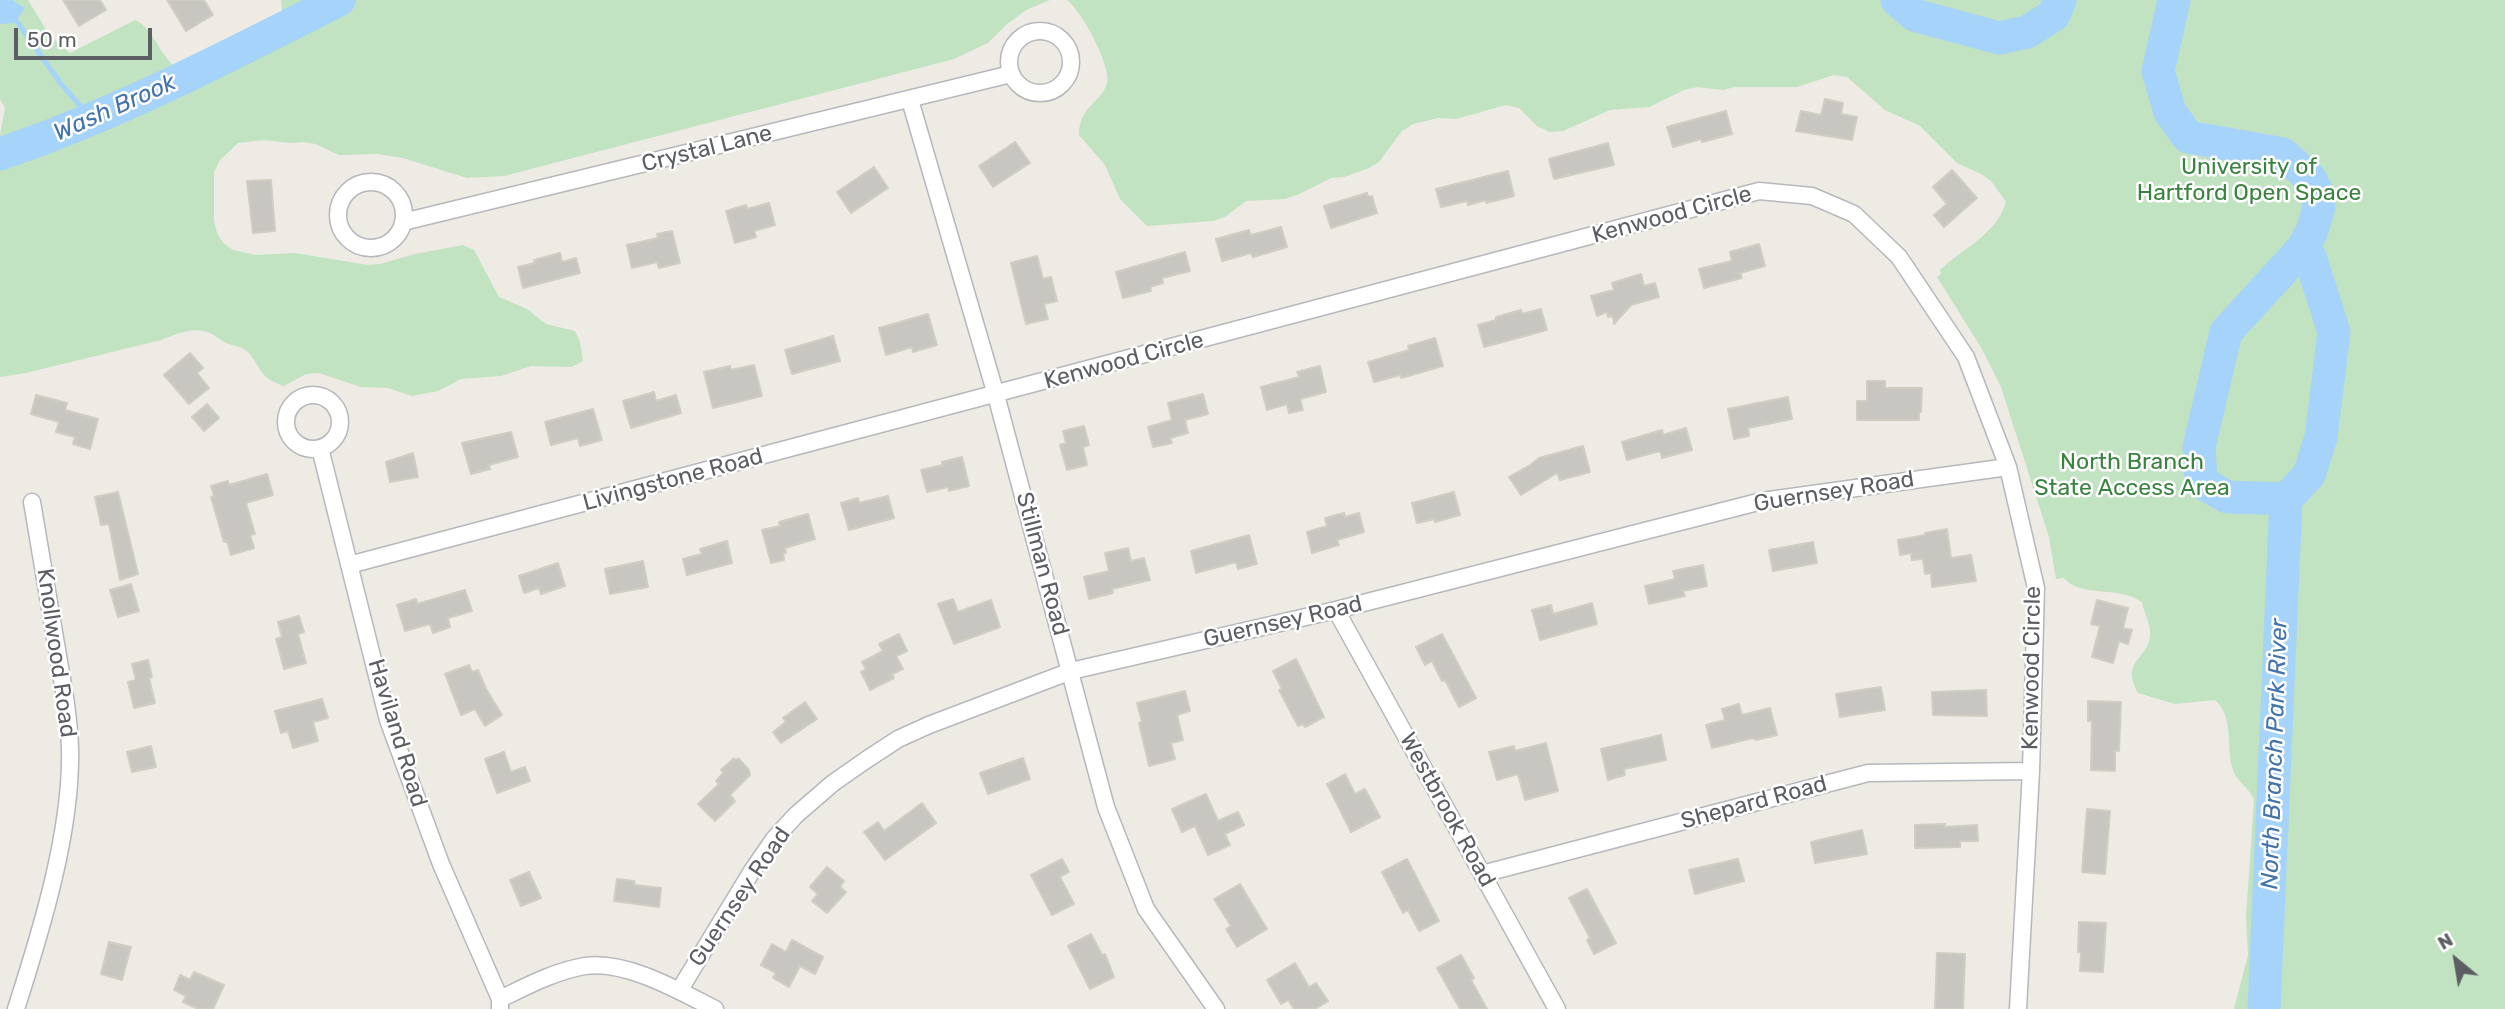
<!DOCTYPE html>
<style>
body{margin:0}
#map{position:relative;width:2505px;height:1009px;overflow:hidden;background:#edebe3;font-family:Rubik,sans-serif}
canvas{display:block}
.north{position:absolute;left:2421px;top:925px;width:70px;height:70px;-webkit-text-stroke:5px #fff;paint-order:stroke;rotate:330deg;font-size:19px;font-weight:700;line-height:28px;text-align:center;color:#5b5e63}
.north::after{content:'';display:block;margin:auto;width:24px;height:32px;background:#5b5e63;clip-path:polygon(50% 0,100% 100%,50% 72%,0 100%)}
.scale{position:absolute;left:14px;top:28px;width:138px;height:32px;box-sizing:border-box;border:4px solid #5b5e63;border-top:0;padding-left:9px;font-size:21px;line-height:24px;white-space:nowrap;color:#5b5e63;-webkit-text-stroke:5px #fff;paint-order:stroke}
</style>
<div id="map">
<canvas width="2505" height="1009"></canvas>
<div class="north">N</div>
<div class="scale">50 m</div>
</div>
<script>
const context = document.querySelector('canvas').getContext('2d');
context.lineJoin = 'round';
function fillPath(path, color) {
  context.fillStyle = color;
  context.fill(path, 'evenodd');
}
function strokePath(path, color, width, dash) {
  context.strokeStyle = color;
  context.lineWidth = width;
  context.lineCap = dash ? 'butt' : 'round';
  context.setLineDash(dash || []);
  context.stroke(path);
}
function label(font, color, halo, rows, align = 'center') {
  context.font = font + ' Rubik,sans-serif';
  context.lineWidth = 5;
  context.setLineDash([]);
  context.textBaseline = 'middle';
  context.strokeStyle = halo;
  context.fillStyle = color;
  for (const [text, x, y, turn = 0] of rows) {
    context.save();
    context.translate(x, y);
    context.rotate((+turn || 0) * Math.PI / 180);
    context.textAlign = isNaN(turn) ? turn : align;
    if (halo) context.strokeText(text, 0, 0);
    context.fillText(text, 0, 0);
    context.restore();
  }
}
const green = new Path2D(`
 M0,0H28L50,36L70,53L135,20C154,29 159,54 175,67L188,64L209,51L234,41L278,15L282,10L281,0H1050L1026,10L1006,25L988,43L954,59L504,176L467,178L403,158L377,154L339,155L315,144L303,142L290,143L264,140L238,143L220,160L214,172V221L217,233L223,243L233,250L256,255L295,253L368,265L380,264L415,254L463,245L474,250L499,297L527,309L546,324L575,331L580,342L583,361L571,367L531,366L501,376L461,379L438,391L412,396L388,388L361,387L319,373L306,374L284,386C260,378 263,371 249,353C243,346 232,346 224,342C219,339 215,335 210,333C194,326 176,334 161,340L26,373L0,377V135L5,108L0,99Z
 M1067,0H2505V1009H2234L2248,955L2246,918L2254,799C2248,787 2235,780 2232,767C2226,744 2234,717 2215,700L2175,704L2138,693C2120,660 2149,659 2150,635C2151,624 2144,613 2142,602C2118,585 2079,598 2064,578L2056,579L2049,537L2001,387L1982,349L1937,277L1941,274L1940,270C1962,249 1997,234 2006,202L1992,182L1981,174L1957,163L1920,126L1885,110L1847,77L1834,75L1797,87H1735L1723,90L1697,87L1684,90L1649,107L1610,110L1563,131L1550,132L1537,126L1519,108L1506,105L1456,119L1438,118L1413,124L1402,131L1379,162L1369,168L1344,177L1331,178L1297,195L1285,199L1246,201L1225,217L1213,221L1147,226L1120,199L1105,165L1079,135C1079,105 1101,104 1107,83C1112,67 1081,10 1067,0Z`);
const water = new Path2D(`
 M0,0H12L25,8L14,23L0,24Z`);
const stream = new Path2D(`
 M13,16L61,84L92,119`);
const river = new Path2D(`
 M1897,0L1914,15L1999,38L2027,32L2054,15L2060,0
 M2174,0L2158,71L2170,112L2188,137L2283,154L2309,177L2316,190L2319,207L2312,231L2303,248L2226,332L2199,447L2201,482L2227,497L2286,499
 M0,154C118,114 228,56 339,0
 M2264,1009L2286,499L2309,475L2321,437L2334,332L2310,257L2303,248`);
const building = new Path2D(`
 M63,0H100L106,10L79,26Z
 M167,0H204L213,15L186,31Z
 M1825,99L1843,103L1841,114L1857,117L1852,140L1796,131L1801,111L1821,115Z
 M1726,111L1732,134L1702,142L1701,139L1673,147L1667,127Z
 M1015,142L1030,163L993,187L979,166Z
 M1608,143L1614,165L1554,179L1549,159Z
 M874,167L888,188L851,213L837,192Z
 M1952,170L1977,198L1944,227L1934,215L1947,204L1933,187Z
 M1508,171L1514,196L1486,203V200L1468,205L1467,201L1441,207L1436,189Z
 M271,180L275,231L253,233L247,181Z
 M1367,193L1368,197L1372,196L1377,213L1331,228L1324,206Z
 M769,203L775,225L754,231L756,237L735,243L726,211L746,205L747,209Z
 M1281,227L1287,247L1253,257L1251,253L1222,261L1216,239L1249,230L1251,235Z
 M672,231L680,263L659,268L657,262L632,268L627,245L658,238L657,234Z
 M1759,244L1765,266L1740,273L1742,278L1704,288L1699,269L1732,261L1730,252Z
 M1185,252L1190,271L1162,278L1163,283L1150,287L1151,291L1123,298L1116,272Z
 M560,253L562,262L576,258L580,273L523,288L518,267L535,263L534,260Z
 M1037,256L1043,279L1051,277L1057,301L1044,304L1048,319L1026,324L1011,263Z
 M1641,274L1644,286L1655,283L1659,297L1631,305L1614,324L1613,316L1608,317L1607,312L1597,316L1591,296L1614,290L1612,283Z
 M1541,309L1547,330L1484,347L1478,325L1496,320V317L1521,310L1522,314Z
 M928,314L937,345L913,352L912,347L886,355L879,328Z
 M833,336L840,361L792,374L785,350Z
 M1435,338L1443,366L1401,378L1400,375L1374,382L1368,362L1409,350L1408,346Z
 M190,353L203,368L197,373L209,388L189,404L164,375Z
 M754,365L762,396L713,408L704,372L730,366L731,370Z
 M1320,366L1326,392L1300,399L1303,410L1289,413L1287,404L1267,410L1261,387L1299,377L1297,372Z
 M1867,381H1885V388H1922L1921,412H1919V420H1857V401H1867Z
 M654,392L656,401L676,395L681,413L631,428L623,401Z
 M1203,394L1208,414L1185,420L1188,433L1170,438L1172,443L1153,447L1148,427L1172,420L1168,403Z
 M36,395L67,403L65,410L98,419L90,449L73,444L75,437L56,432L59,422L31,414Z
 M1788,397L1792,419L1748,428L1749,436L1734,439L1728,409Z
 M207,404L219,418L204,431L192,417Z
 M593,409L602,440L580,446L578,438L551,445L545,422Z
 M1084,426L1089,445L1083,447L1087,465L1067,470L1060,445L1066,443L1063,431Z
 M1686,428L1692,450L1662,458L1660,451L1627,460L1622,442L1662,430L1663,435Z
 M511,432L518,457L489,465L490,469L471,474L462,443Z
 M1583,446L1590,472L1560,480L1557,473L1521,495L1509,477L1529,466L1539,458Z
 M413,453L418,477L390,482L386,462Z
 M962,457L969,486L949,491L948,487L927,492L921,470L943,465L942,462Z
 M267,474L273,495L246,503L255,534L250,535L254,548L231,555L227,541L224,542L211,497L214,496L211,486L228,481L229,485Z
 M118,492L138,574L120,580L109,524L101,525L95,497Z
 M1454,492L1460,515L1435,522V519L1417,523L1412,503Z
 M888,496L894,518L849,530L841,503L858,498L859,503Z
 M1344,513L1345,517L1359,513L1364,532L1337,540L1339,545L1312,553L1307,532L1327,526L1325,518Z
 M808,514L815,539L785,548L786,553H783L784,560L771,563L762,530L780,526L779,522Z
 M1947,529L1951,558L1971,555L1976,581L1932,587L1931,573L1925,574L1923,559L1912,560L1911,553L1900,555L1898,540L1925,535V533Z
 M1249,535L1257,564L1238,569L1236,562L1196,573L1191,551Z
 M727,541L732,563L687,575L683,559L702,554L700,549Z
 M1813,542L1817,563L1773,571L1769,550Z
 M1128,548L1131,561L1144,558L1150,580L1112,589L1113,593L1089,599L1084,577L1109,571L1105,553Z
 M643,561L648,587L610,594L605,569Z
 M558,563L565,586L541,594L539,588L524,593L519,576Z
 M1703,565L1707,586L1683,591L1685,596L1649,604L1645,586L1675,579L1673,571Z
 M131,584L139,611L118,617L110,590Z
 M465,590L472,611L448,618L450,627L433,633L430,624L405,631L397,605L416,599L417,604Z
 M953,599L958,612L991,600L1000,627L954,644L938,604Z
 M2097,600L2128,608L2123,628L2132,630L2128,644L2119,641L2113,663L2092,657L2100,626L2091,624Z
 M1592,603L1597,624L1540,640L1532,610L1551,605L1553,614Z
 M299,616L304,632L298,634L306,663L284,669L276,639L282,637L278,622Z
 M899,634L907,651L896,656L903,669L892,674L894,678L870,690L861,672L866,669L862,662L883,651L879,644Z
 M1442,634L1476,698L1459,707L1445,680L1442,681L1432,661L1425,665L1416,647Z
 M1296,659L1324,717L1305,727L1303,724L1298,726L1279,690L1282,689L1273,671Z
 M148,660L152,677L149,678L155,703L134,708L128,682L136,680L132,664Z
 M469,665L472,672L478,670L486,689L502,715L485,726L475,709L461,715L445,674Z
 M1881,687L1885,710L1840,717L1836,694Z
 M1986,690L1987,716L1933,715L1932,692Z
 M1185,691L1190,711L1177,715L1183,740L1171,743L1175,759L1149,766L1139,723L1142,722L1137,703Z
 M322,699L328,718L313,722L318,741L293,748L288,731L281,733L275,711Z
 M2088,701L2121,702L2119,751H2115V771L2091,770L2092,721H2088Z
 M805,702L817,719L781,743L773,732L786,722L783,718Z
 M1739,704L1742,715L1770,708L1777,735L1756,740L1753,738L1712,748L1706,725L1725,720L1722,709Z
 M1661,735L1666,760L1624,769L1625,775L1608,780L1601,749Z
 M1546,743L1558,791L1525,800L1518,774L1497,780L1489,752L1514,746L1515,751Z
 M151,746L156,767L132,772L127,752Z
 M504,752L511,772L525,767L530,781L497,793L485,759Z
 M1023,758L1030,779L988,794L980,773Z
 M733,759H739L749,770L750,775L730,795L735,801L715,821L698,804L719,784L716,781L724,772L721,770Z
 M1345,774L1355,794L1365,789L1380,817L1351,832L1327,784Z
 M1206,794L1218,821L1238,812L1244,825L1225,834L1230,845L1208,855L1195,826L1182,832L1172,809Z
 M922,803L936,823L885,860L864,832L878,822L884,831Z
 M2087,809L2110,811L2105,874L2082,872Z
 M1945,824V827L1977,825L1978,841H1960V847L1915,848V825Z
 M1862,830L1867,854L1815,863L1811,842Z
 M1062,859L1069,872L1060,877L1074,904L1052,915L1031,875Z
 M1407,859L1439,921L1419,931L1408,910L1403,913L1382,872Z
 M1738,859L1744,881L1695,894L1689,870Z
 M827,867L844,881L840,887L846,892L827,913L812,901L818,894L810,887Z
 M529,872L541,898L521,906L510,880Z
 M617,879L634,881L635,885L661,888L659,907L614,901Z
 M1240,884L1267,929L1237,947L1226,929L1231,926L1214,899Z
 M1587,889L1616,943L1594,954L1587,940L1590,938L1569,898Z
 M2079,922L2106,923L2103,972L2080,971L2081,952H2078Z
 M1091,934L1102,955L1105,954L1114,977L1090,989L1068,946Z
 M792,940L823,957L815,974L800,966L789,987L773,978L776,973L761,965L772,944L786,952Z
 M109,942L131,947L122,980L101,974Z
 M1937,953L1965,954L1963,1009H1935Z
 M1461,955L1474,978L1471,980L1487,1009H1460L1437,968Z
 M1295,963L1309,987L1316,983L1328,1001L1315,1009H1294L1288,1000L1281,1004L1267,980Z
 M194,972L224,985L213,1009H198L183,1002L186,996L174,990L180,975L190,980Z`);
const street = new Path2D(`
 M1009 62a31 31 0 1 1 62 0a31 31 0 1 1-62 0Z
 M910,100L996,395L1106,807L1146,909L1216,1009
 M338 215a33 33 0 1 1 66 0a33 33 0 1 1-66 0Z
 M403,222L1011,74
 M286 422a27 27 0 1 1 54 0a27 27 0 1 1-54 0Z
 M320,448L388,720L441,864L500,999V1009
 M349,565L1759,191L1812,196L1854,214L1899,257L1966,357L2008,467L2036,588L2031,771L2018,1009
 M1336,610L1557,1009
 M1482,874L1868,773L2031,771
 M679,991L752,871L774,839L796,815L833,783L866,760L898,739L929,725L1071,671L1336,610L1762,501L2008,467
 M500,999C527,986 555,971 585,966C626,960 679,991 715,1009
 M16,1009C41,931 72,831 70,749C69,712 61,675 55,638C47,593 40,547 32,502`);
const streetNames = [
 ["Crystal Lane",707,149,-14],
 ["Kenwood Circle",1672,215,-15],
 ["Kenwood Circle",1124,361,-15],
 ["Livingstone Road",673,480,-15],
 ["Guernsey Road",1834,492,-9],
 ["Stillman Road",1042,564,75],
 ["Guernsey Road",1283,622,-13],
 ["Knollwood Road",56,653,82],
 ["Kenwood Circle",2032,668,-89],
 ["Haviland Road",397,733,73],
 ["Shepard Road",1754,803,-15],
 ["Westbrook Road",1447,810,61],
 ["Guernsey Road",740,897,-56]
];
const parkNames = [
 ["University of",2249,167],
 ["Hartford Open Space",2249,193],
 ["North Branch",2132,462],
 ["State Access Area",2132,488]
];
const waterNames = [
 ["Wash Brook",115,108,-24],
 ["North Branch Park River",2275,754,-88]
];
fillPath(green, '#c1e3c1');
fillPath(water, '#a6d3f9');
strokePath(stream, '#a6d3f9', 5);
strokePath(river, '#a6d3f9', 33);
fillPath(building, '#c8c6c0');
strokePath(building, '#d1cdc2', 2);
strokePath(street, '#b5b8bc', 19);
strokePath(street, '#fff', 16);
label('23px', '#5b5e63', '#fff', streetNames);
label('23px', '#3a823f', '#fff', parkNames);
label('italic 24px', '#4474aa', '#fff', waterNames);
</script>
